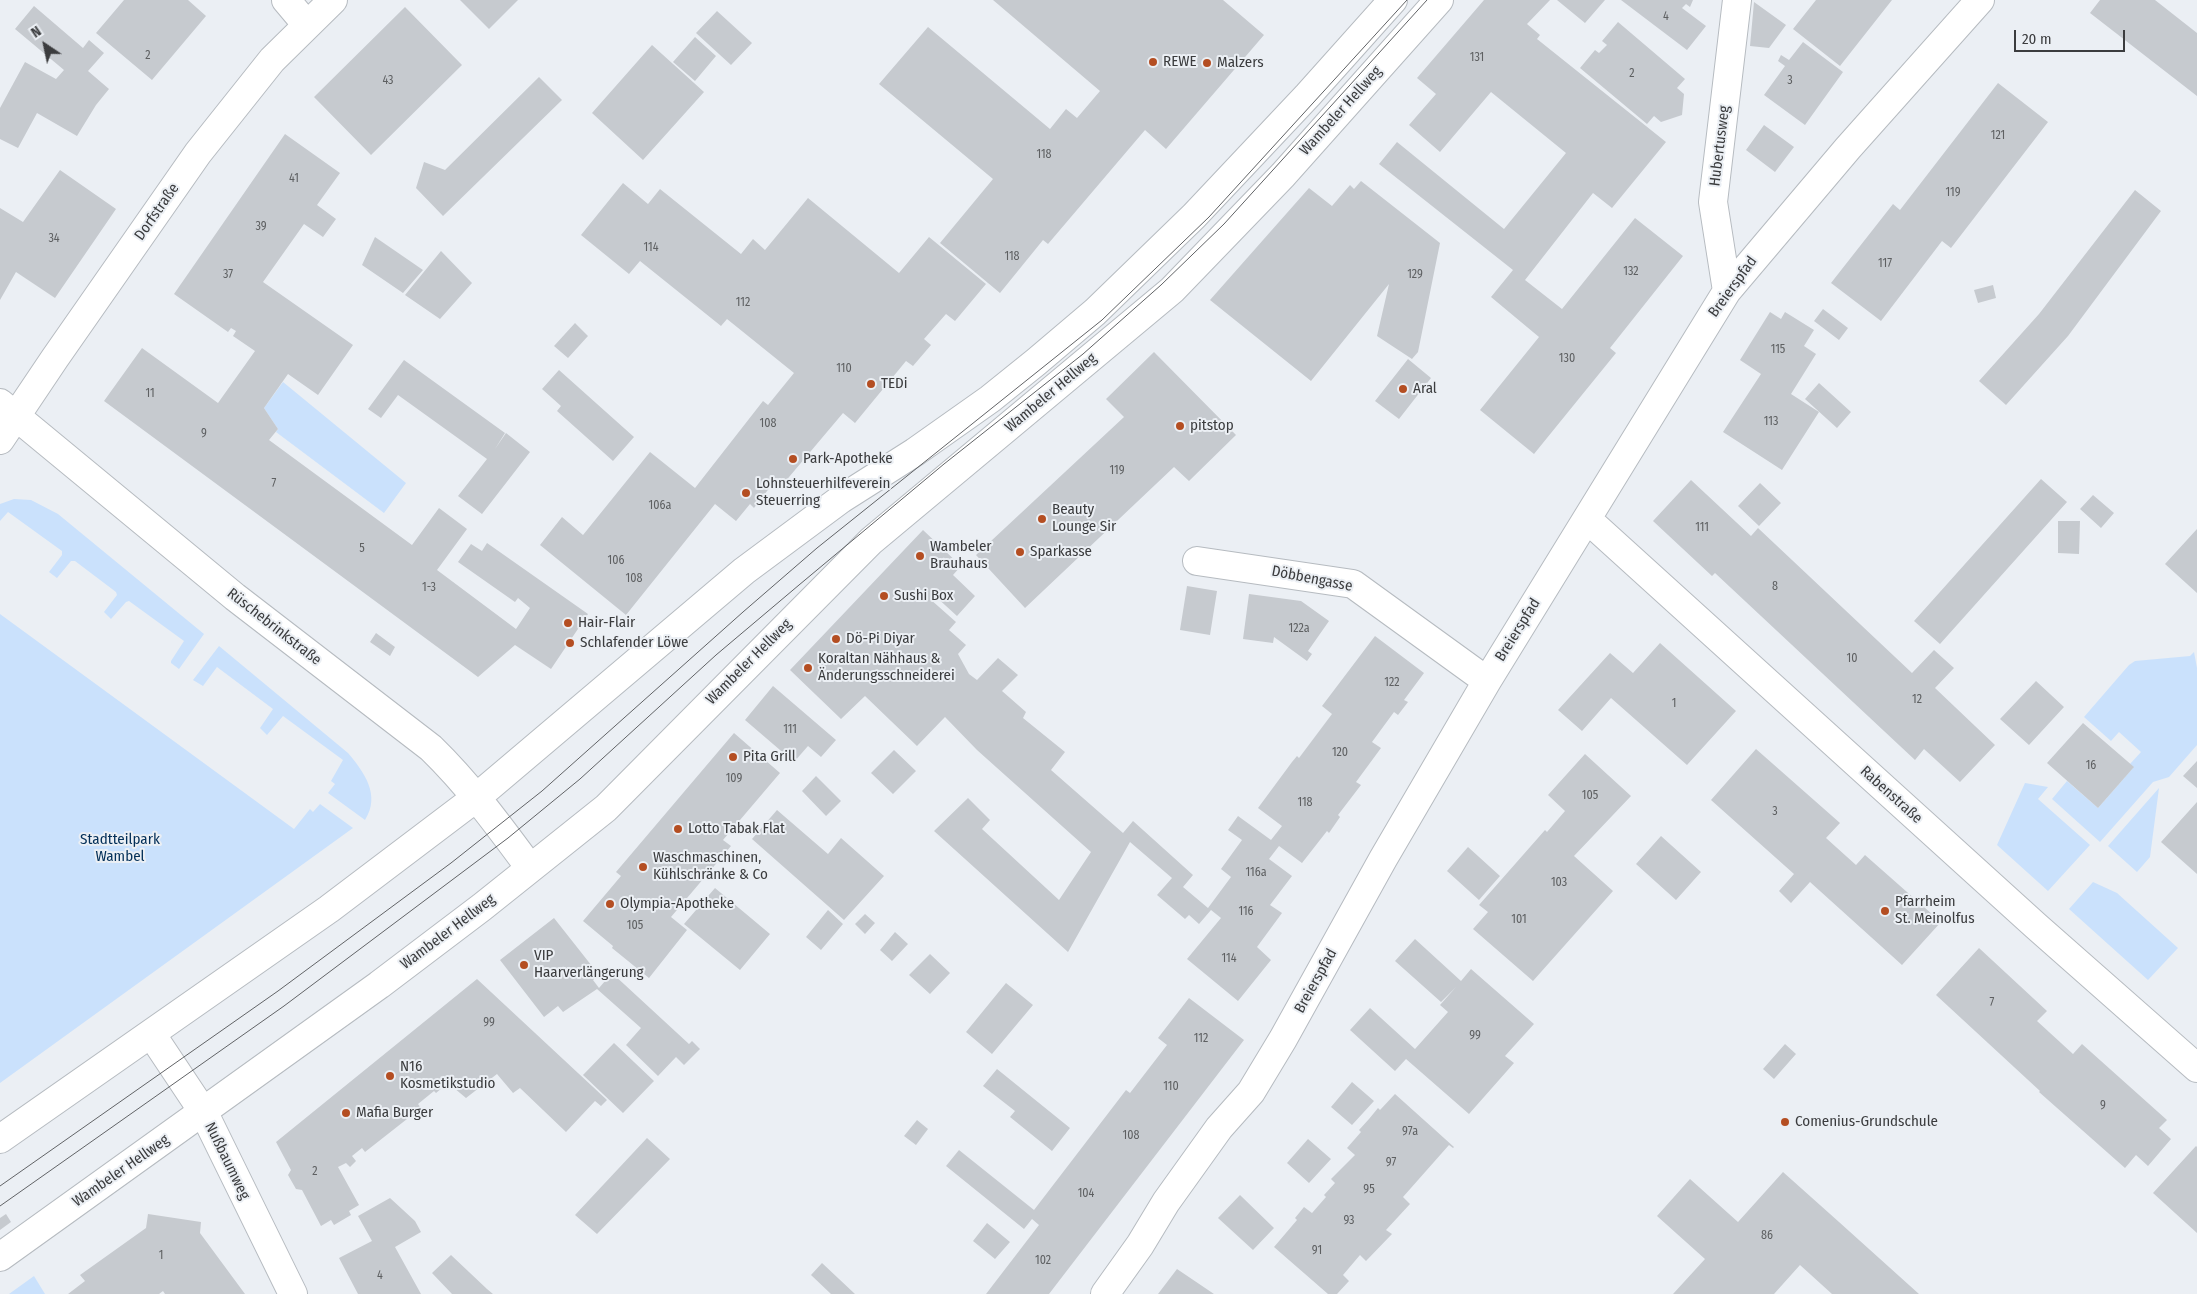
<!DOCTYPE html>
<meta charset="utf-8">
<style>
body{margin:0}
#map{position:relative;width:2197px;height:1294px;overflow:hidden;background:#ebeff4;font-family:"Fira Sans Condensed",sans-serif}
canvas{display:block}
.north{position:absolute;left:20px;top:20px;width:50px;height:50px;-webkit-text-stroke:4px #ebeff4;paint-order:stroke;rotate:326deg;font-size:14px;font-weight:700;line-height:20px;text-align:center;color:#3b3c3e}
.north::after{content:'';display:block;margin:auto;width:18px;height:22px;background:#3b3c3e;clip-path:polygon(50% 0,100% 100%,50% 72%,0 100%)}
.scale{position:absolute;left:2014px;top:30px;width:111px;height:22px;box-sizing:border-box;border:2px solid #3b3c3e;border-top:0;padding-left:6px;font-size:15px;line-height:18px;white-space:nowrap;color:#3b3c3e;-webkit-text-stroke:4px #ebeff4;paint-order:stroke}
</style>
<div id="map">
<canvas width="2197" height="1294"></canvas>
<div class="north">N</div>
<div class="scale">20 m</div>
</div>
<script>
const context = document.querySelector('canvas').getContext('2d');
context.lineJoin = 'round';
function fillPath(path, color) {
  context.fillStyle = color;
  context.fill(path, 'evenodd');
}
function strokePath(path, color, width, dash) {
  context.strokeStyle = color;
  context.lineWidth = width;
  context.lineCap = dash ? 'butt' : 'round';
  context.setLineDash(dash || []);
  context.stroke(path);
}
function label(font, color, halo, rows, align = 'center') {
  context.font = font + ' "Fira Sans Condensed",sans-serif';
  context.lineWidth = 4;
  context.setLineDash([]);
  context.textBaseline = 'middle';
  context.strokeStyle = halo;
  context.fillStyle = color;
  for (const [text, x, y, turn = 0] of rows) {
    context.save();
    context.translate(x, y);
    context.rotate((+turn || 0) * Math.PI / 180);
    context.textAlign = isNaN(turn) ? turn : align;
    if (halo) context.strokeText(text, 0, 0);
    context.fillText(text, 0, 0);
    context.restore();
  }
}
const green = new Path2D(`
 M283,382L406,483L384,513L276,432L278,429L264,408Z
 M14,499L31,500L58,514L204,634L179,669L171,663V661L184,641L129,601L126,602L111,619L104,612L117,595L116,592L75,561H71L57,578L49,572L62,555V551L8,512L0,521V504Z
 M0,614L294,829L310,809L313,812L320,804L353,828L0,1083Z
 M219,646L348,753C364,772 381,795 365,820L328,793L335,784L331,781L343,760L283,716L267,735L260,728L273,709L217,667L203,686L193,680Z
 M2194,652L2197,668V745L2169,777L2153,782L2100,842L2052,799L2067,781L2098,808L2133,768L2130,764L2141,752L2119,732L2111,741L2084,717L2129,665L2135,661L2190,656Z
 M2025,783L2048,787L2038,799L2090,845L2048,891L1997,845Z
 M2159,788L2150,857L2137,872L2108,846Z
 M2093,882L2117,893L2178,948L2148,980L2069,909Z
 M34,1276L45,1294H9Z`);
const building = new Path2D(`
 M124,0H188L206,16L152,80L96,33Z
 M460,0H518L489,29Z
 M993,0H1223L1264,35L1166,149L1145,130L1048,244L1043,240L1000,293L940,243L993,179L879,84L928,27L1050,129L1066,109L1077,118L1100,91Z
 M1484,0H1550L1527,24L1540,35L1537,39L1666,142L1612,208L1593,193L1525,280L1562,309L1635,218L1683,256L1610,348L1616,353L1534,454L1480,410L1539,337L1491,297L1513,270L1379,164L1397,142L1504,229L1566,153L1491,92L1440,152L1409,125L1436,94L1417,78Z
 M1557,0H1605L1585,23Z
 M1621,0H1693L1690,7L1686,4L1682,8L1706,26L1687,50Z
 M1816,0H1892L1840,66L1793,29Z
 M2100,0H2155L2197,33V96L2090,13Z
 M1754,2L1786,25L1769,48L1750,46Z
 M34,6L83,48L89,40L104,53L88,71L109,89L96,105L77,136L37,113L18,148L0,139V108L25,62L56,79L64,70L15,29Z
 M405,7L462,65L371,155L314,97Z
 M717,11L752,43L731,65L696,33Z
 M1618,22L1685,79L1677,88L1684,94L1682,115L1661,122L1654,116L1647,124L1580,68L1595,50L1599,53L1607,45L1602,41Z
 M695,37L716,56L695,81L673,62Z
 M1803,42L1843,72L1805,125L1764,95L1785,66L1778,61L1781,55L1789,60Z
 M652,45L704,92L643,160L592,113Z
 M539,77L562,100L443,216L416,188L424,162L445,170Z
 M1998,83L2048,122L1951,248L1942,241L1881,321L1831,283L1893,204L1900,210Z
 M1764,125L1794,147L1775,172L1746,150Z
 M285,134L340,173L317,205L336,219L323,237L304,224L263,282L353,345L318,395L288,374L264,408L278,429L269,440L412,545L439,508L467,529L437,570L516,629L530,608L518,598L515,602L458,562L471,544L482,551L487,543L588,614L551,669L515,645L478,677L104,401L142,348L218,403L255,351L233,336L236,331L231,328L228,332L174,294Z
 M60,170L116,209L55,298L16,272L0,300V208L23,222Z
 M1361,181L1440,243L1418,352L1412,359L1377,336L1389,284L1311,381L1210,300L1309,188L1332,206L1350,185L1354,189Z
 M623,183L648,204L660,189L741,254L753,239L765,250L808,198L899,273L929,237L986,284L955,321L946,314L924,339L931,345L913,366L906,361L855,423L843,413L784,483L777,478L754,508L750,504L736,521L715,504L626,615L540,545L562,517L583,535L650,452L705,496L695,488L763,401L768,405L794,373L727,319L721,326L640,261L629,274L581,235Z
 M2135,190L2161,211L2068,336L2006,405L1979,381L2039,314Z
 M375,237L423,270L403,293L362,265Z
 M441,251L472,283L440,319L405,295Z
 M1993,285L1996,298L1978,303L1974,290Z
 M1823,309L1848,328L1839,340L1814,321Z
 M1770,312L1781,319L1785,312L1814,330L1804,346L1816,354L1791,394L1819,412L1782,470L1723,432L1761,374L1740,360Z
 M575,323L588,336L568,358L554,346Z
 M1154,352L1236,435L1189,481L1174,467L1025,608L976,555L1124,417L1106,399Z
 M1408,359L1431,378L1399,419L1375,401Z
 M404,360L505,433L495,449L506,433L530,452L482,514L458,496L487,459L398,395L381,418L368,409Z
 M559,370L634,437L613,461L557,411L561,406L542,389Z
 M1819,383L1851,412L1837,428L1805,399Z
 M2041,479L2067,502L1940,644L1914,621Z
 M1691,480L1751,536L1758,528L1912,673L1934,650L1954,668L1935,688L1995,745L1960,782L1924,749L1915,760L1715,573L1712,576L1653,521Z
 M1760,483L1781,503L1759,526L1738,506Z
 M2093,495L2114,513L2101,528L2080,509Z
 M2058,521H2080L2079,554L2058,553Z
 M2197,529V593L2165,564Z
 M923,530L961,566L953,575L975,596L957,616L934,595L930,599L956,622L949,630L966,645L958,654L969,674L977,680L998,658L1018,675L1002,691L1026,712L1023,718L1065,752L1051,770L1123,833L1133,821L1193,875L1183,887L1208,908L1231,877L1221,869L1242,840L1228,830L1238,816L1271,840L1282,826L1258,808L1292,762L1297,756L1299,758L1332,714L1322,706L1375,636L1424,673L1404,700L1408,702L1398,715L1394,712L1372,742L1381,748L1356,782L1361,785L1338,815L1340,817L1329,833L1327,831L1302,863L1279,846L1269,859L1292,876L1270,905L1282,913L1257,947L1271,960L1238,1001L1187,959L1221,918L1211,910L1199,924L1189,915L1185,919L1157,895L1172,878L1130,842L1068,952L934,831L968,798L990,820L982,829L1059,900L1091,852L977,750L945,717L917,746L865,696L841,719L790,670Z
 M1187,586L1217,591L1210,635L1180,630Z
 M1249,594L1301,601L1329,621L1308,651L1312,654L1307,661L1274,637L1273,643L1243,639Z
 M376,633L395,647L390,656L370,642Z
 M1660,643L1736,711L1687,765L1611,698L1582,731L1558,710L1610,653L1633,673Z
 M2036,681L2064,707L2029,745L2000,719Z
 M773,686L836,740L821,757L808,746L794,762L745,720Z
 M2083,723L2134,767L2098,808L2047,763Z
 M734,733L780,773L723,840L731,846L671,917L687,930L649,978L612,948L613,946L583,921L621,876L616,872Z
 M1756,749L1840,823L1826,838L1856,865L1865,855L1941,922L1902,965L1810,882L1791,903L1779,891L1794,874L1711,800Z
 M894,750L916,771L893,794L871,773Z
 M1585,754L1631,796L1574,856L1613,891L1533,981L1473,929L1488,912L1479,905L1545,830L1547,832L1565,811L1548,795Z
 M2197,761V788L2183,776Z
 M816,776L841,801L826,816L802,791Z
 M2197,802V874L2161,842Z
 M777,810L828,854L841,838L884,876L844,920L752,839Z
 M1661,836L1701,872L1676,900L1636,864Z
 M1468,847L1500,876L1479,900L1447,871Z
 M715,888L770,934L740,970L684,924Z
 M828,910L843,924L821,950L806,937Z
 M865,914L875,923L865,934L855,924Z
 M554,918L599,975L593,980L599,988L612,973L689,1044L692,1041L700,1049L684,1065L676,1057L658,1076L626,1045L641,1028L597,989L563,1012L558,1006L544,1017L500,960Z
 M895,932L908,944L892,961L880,950Z
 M1415,939L1461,981L1471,969L1534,1024L1505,1056L1514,1063L1469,1114L1406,1059L1395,1071L1350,1030L1370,1008L1415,1049L1448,1012L1440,1005L1456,987L1441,1002L1395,961Z
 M1979,948L2047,1011L2037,1021L2073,1054L2082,1044L2167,1120L2159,1128L2171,1139L2148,1166L2136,1155L2125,1168L2039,1092L2040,1091L1936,995Z
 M930,954L950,973L930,994L909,975Z
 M477,979L607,1100L601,1106L595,1101L566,1132L520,1088L513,1093L497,1074L466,1098L448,1083L436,1093L434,1091L418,1104L421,1108L365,1152L362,1148L352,1156L356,1161L350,1167L346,1163L338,1167L359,1205L349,1211L351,1215L334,1225L331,1220L321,1226L302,1190L296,1189L288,1175L291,1170L276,1142Z
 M1006,983L1033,1005L992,1054L966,1032Z
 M1189,998L1244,1040L1049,1294H986L1039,1225L1032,1219L1024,1229L946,1166L959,1150L1034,1210L1126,1090L1130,1093L1167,1045L1158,1038Z
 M614,1043L654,1081L623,1113L583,1075Z
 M1785,1044L1796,1054L1774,1079L1763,1069Z
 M997,1069L1070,1128L1052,1151L1010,1117L1015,1111L983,1086Z
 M1352,1082L1374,1101L1352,1125L1331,1107Z
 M1395,1094L1454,1147L1453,1148L1449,1145L1403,1197L1410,1204L1386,1230L1392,1234L1366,1261L1360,1255L1343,1275L1349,1281L1337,1294H1328L1274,1247L1297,1220L1295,1218L1304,1207L1312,1213L1326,1197L1324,1195L1335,1183L1331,1179L1355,1155L1347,1148L1361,1132L1359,1130L1369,1119L1378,1108L1380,1110Z
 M917,1120L928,1129L916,1145L904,1136Z
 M647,1138L670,1159L597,1234L575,1215Z
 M1308,1139L1331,1159L1309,1183L1287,1163Z
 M2196,1146L2197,1147V1233L2153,1193Z
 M1783,1172L1839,1222L1919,1294H1832L1800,1265L1774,1294H1673L1705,1259L1657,1216L1690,1179L1738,1222Z
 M1240,1195L1274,1228L1253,1250L1218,1218Z
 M390,1198L415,1221L421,1232L395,1247L421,1294H358L339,1258L372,1241L358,1216Z
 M6,1214L11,1222L0,1230V1218Z
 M148,1214L201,1222L200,1233L245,1294H165L163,1291L159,1294H68L85,1281L80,1275L146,1228Z
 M987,1223L1010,1242L995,1259L973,1241Z
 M451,1255L487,1289L493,1294H452L432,1273Z
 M822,1263L855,1294H831L811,1275Z
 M1177,1269L1214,1294H1158Z`);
const minor = new Path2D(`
 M286,0L307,25
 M1727,291L1713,202L1737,0
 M0,440L55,358L198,153L272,60L333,0
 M1587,519L2036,926L2197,1068
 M1197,561L1353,584L1487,681
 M1105,1294L1140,1245L1166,1202L1219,1128L1251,1092L1283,1039L1383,859L1487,681L1727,291L1848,148L1980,0`);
const tertiary = new Path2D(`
 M152,1035L204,1113L293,1294`);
const secondary = new Path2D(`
 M0,403L235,597L431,748C469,785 499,826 530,868
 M0,1139L329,909L477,797L744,571L841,499L915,452L990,399L1036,362L1095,312L1194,216L1308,95L1393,0
 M0,1257L379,985L482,907L606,808L871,541L1172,290L1283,175L1439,0`);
const tram = new Path2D(`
 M0,1186L278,991L451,863L542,791L743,612L817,548L1102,320L1209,217L1407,0
 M0,1206L284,1006L508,838L580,779L716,655L799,585L944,464L1083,354L1161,285L1224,224L1427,0`);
const markers = [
 [1153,62,5,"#b44e22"],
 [1207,63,5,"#b44e22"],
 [871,384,5,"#b44e22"],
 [1403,389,5,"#b44e22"],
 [1180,426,5,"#b44e22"],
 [793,459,5,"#b44e22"],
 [746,493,5,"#b44e22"],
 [1042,519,5,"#b44e22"],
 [1020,552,5,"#b44e22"],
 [920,556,5,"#b44e22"],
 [884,596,5,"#b44e22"],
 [568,623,5,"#b44e22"],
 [836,639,5,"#b44e22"],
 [570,643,5,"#b44e22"],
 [808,668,5,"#b44e22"],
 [733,757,5,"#b44e22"],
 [678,829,5,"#b44e22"],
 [643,867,5,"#b44e22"],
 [610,904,5,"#b44e22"],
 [1885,911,5,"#b44e22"],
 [524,965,5,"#b44e22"],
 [390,1076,5,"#b44e22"],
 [346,1113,5,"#b44e22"],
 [1785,1122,5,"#b44e22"]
];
const numberNames = [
 ["4",1666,17],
 ["2",148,56],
 ["131",1477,58],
 ["2",1632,74],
 ["43",388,81],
 ["3",1790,81],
 ["121",1998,136],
 ["118",1044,155],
 ["41",294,179],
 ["119",1953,193],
 ["39",261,227],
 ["34",54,239],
 ["114",651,248],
 ["118",1012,257],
 ["117",1885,264],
 ["132",1631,272],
 ["37",228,275],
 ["129",1415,275],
 ["112",743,303],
 ["115",1778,350],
 ["130",1567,359],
 ["110",844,369],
 ["11",150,394],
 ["113",1771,422],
 ["108",768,424],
 ["9",204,434],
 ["119",1117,471],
 ["7",274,484],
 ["106a",660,506],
 ["111",1702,528],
 ["5",362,549],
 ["106",616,561],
 ["108",634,579],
 ["8",1775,587],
 ["1-3",429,588],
 ["122a",1299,629],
 ["10",1852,659],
 ["122",1392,683],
 ["12",1917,700],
 ["1",1674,704],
 ["111",790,730],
 ["120",1340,753],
 ["16",2091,766],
 ["109",734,779],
 ["105",1590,796],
 ["118",1305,803],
 ["3",1775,812],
 ["116a",1256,873],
 ["103",1559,883],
 ["116",1246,912],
 ["101",1519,920],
 ["105",635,926],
 ["114",1229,959],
 ["7",1992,1003],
 ["99",489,1023],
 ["99",1475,1036],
 ["112",1201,1039],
 ["110",1171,1087],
 ["9",2103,1106],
 ["97a",1410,1132],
 ["108",1131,1136],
 ["97",1391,1163],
 ["2",315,1172],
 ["95",1369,1190],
 ["104",1086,1194],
 ["93",1349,1221],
 ["86",1767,1236],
 ["91",1317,1251],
 ["1",161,1256],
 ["102",1043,1261],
 ["4",380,1276]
];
const poiNames = [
 ["REWE",1163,62],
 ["Malzers",1217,63],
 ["TEDi",881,384],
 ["Aral",1413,389],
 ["pitstop",1190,426],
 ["Park-Apotheke",803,459],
 ["Lohnsteuerhilfeverein",756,484],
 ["Steuerring",756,501],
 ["Beauty",1052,510],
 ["Lounge Sir",1052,527],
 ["Wambeler",930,547],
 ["Brauhaus",930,564],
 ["Sparkasse",1030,552],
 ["Sushi Box",894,596],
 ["Hair-Flair",578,623],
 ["Dö-Pi Diyar",846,639],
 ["Schlafender Löwe",580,643],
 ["Koraltan Nähhaus &",818,659],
 ["Änderungsschneiderei",818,676],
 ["Pita Grill",743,757],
 ["Lotto Tabak Flat",688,829],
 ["Waschmaschinen,",653,858],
 ["Kühlschränke & Co",653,875],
 ["Pfarrheim",1895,902],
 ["St. Meinolfus",1895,919],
 ["Olympia-Apotheke",620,904],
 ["VIP",534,956],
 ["Haarverlängerung",534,973],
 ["N16",400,1067],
 ["Kosmetikstudio",400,1084],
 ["Mafia Burger",356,1113],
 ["Comenius-Grundschule",1795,1122]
];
const streetNames = [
 ["Wambeler Hellweg",1341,111,-48],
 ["Hubertusweg",1720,146,-83],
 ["Dorfstraße",157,212,-55],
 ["Breierspfad",1733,287,-54],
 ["Wambeler Hellweg",1051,393,-40],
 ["Döbbengasse",1312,579,11],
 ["Rüschebrinkstraße",274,627,38],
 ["Breierspfad",1518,630,-58],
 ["Wambeler Hellweg",749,662,-45],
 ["Rabenstraße",1891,795,42],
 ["Wambeler Hellweg",448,932,-37],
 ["Breierspfad",1316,981,-61],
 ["Nußbaumweg",227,1161,64],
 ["Wambeler Hellweg",121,1171,-35]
];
const parkNames = [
 ["Stadtteilpark",120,840],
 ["Wambel",120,857]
];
fillPath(green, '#cae1fc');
fillPath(building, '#c6cacf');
strokePath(minor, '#b6bbc0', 30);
strokePath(tertiary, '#b6bbc0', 30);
strokePath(secondary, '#b6bbc0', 30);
strokePath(minor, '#fff', 28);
strokePath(tertiary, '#fff', 28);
strokePath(secondary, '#fff', 28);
strokePath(tram, '#616366', 1);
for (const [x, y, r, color] of markers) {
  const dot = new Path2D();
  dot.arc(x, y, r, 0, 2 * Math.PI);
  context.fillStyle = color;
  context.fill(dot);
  strokePath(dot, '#ebeff4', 2);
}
label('12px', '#5e6062', null, numberNames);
label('15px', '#3b3c3e', '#ebeff4', poiNames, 'left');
label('15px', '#3b3c3e', '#ebeff4', streetNames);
label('15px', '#032f58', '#ebeff4', parkNames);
</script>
